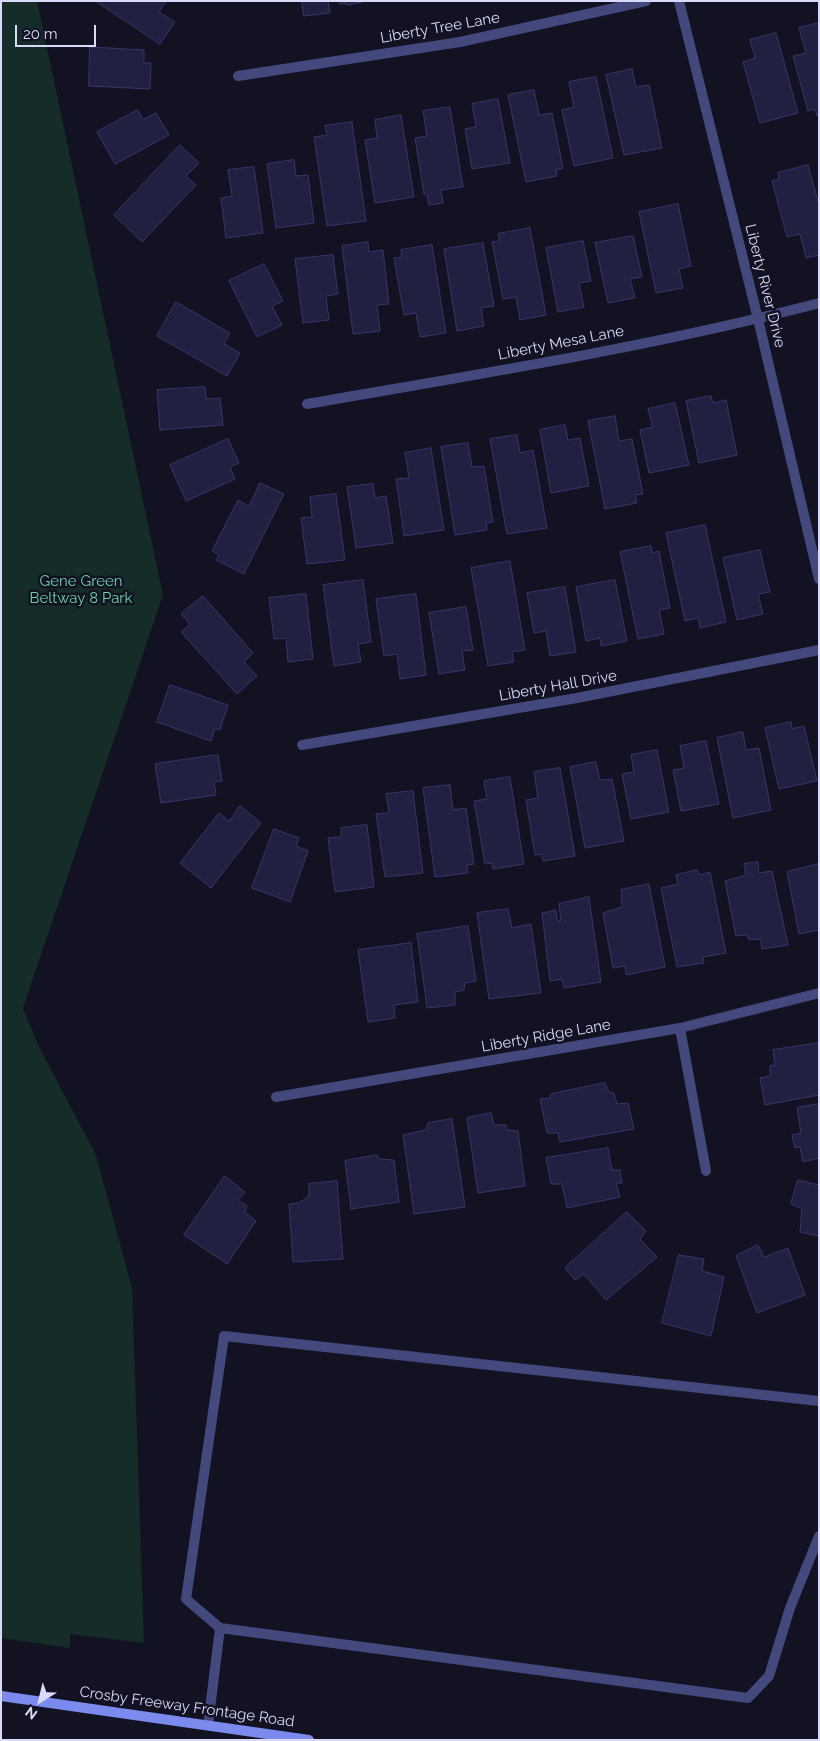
<!DOCTYPE html>
<style>
body{margin:0}
#map{position:relative;width:820px;height:1741px;overflow:hidden;background:#121223;font-family:Raleway,sans-serif}
canvas{display:block}
.frame{position:absolute;inset:0;border:2px solid #d9dafa;pointer-events:none}
.north{position:absolute;left:15px;top:1676px;width:50px;height:50px;-webkit-text-stroke:4px #121223;paint-order:stroke;rotate:216deg;font-size:14px;font-weight:700;line-height:20px;text-align:center;color:#d9dafa}
.north::after{content:'';display:block;margin:auto;width:18px;height:22px;background:#d9dafa;clip-path:polygon(50% 0,100% 100%,50% 72%,0 100%)}
.scale{position:absolute;left:15px;top:25px;width:81px;height:22px;box-sizing:border-box;border:2px solid #d9dafa;border-top:0;padding-left:6px;font-size:15px;line-height:18px;white-space:nowrap;color:#d9dafa;-webkit-text-stroke:4px #121223;paint-order:stroke}
</style>
<div id="map">
<canvas width="820" height="1741"></canvas>
<div class="frame"></div>
<div class="north">N</div>
<div class="scale">20 m</div>
</div>
<script>
const context = document.querySelector('canvas').getContext('2d');
context.lineJoin = 'round';
function fillPath(path, color) {
  context.fillStyle = color;
  context.fill(path, 'evenodd');
}
function strokePath(path, color, width, dash) {
  context.strokeStyle = color;
  context.lineWidth = width;
  context.lineCap = dash ? 'butt' : 'round';
  context.setLineDash(dash || []);
  context.stroke(path);
}
function label(font, color, halo, rows, align = 'center') {
  context.font = font + ' Raleway,sans-serif';
  context.lineWidth = 5;
  context.setLineDash([]);
  context.textBaseline = 'middle';
  context.strokeStyle = halo;
  context.fillStyle = color;
  for (const [text, x, y, turn = 0] of rows) {
    context.save();
    context.translate(x, y);
    context.rotate((+turn || 0) * Math.PI / 180);
    context.textAlign = isNaN(turn) ? turn : align;
    if (halo) context.strokeText(text, 0, 0);
    context.fillText(text, 0, 0);
    context.restore();
  }
}
const green = new Path2D(`
 M1,1H37L163,595L23,1008L39,1047L96,1155L132,1288L144,1643L70,1634V1648L1,1638Z`);
const building = new Path2D(`
 M96,1H166L159,12L175,22L160,44Z
 M302,1H328L330,13L304,16Z
 M340,1H362V2L347,5L346,3L340,4Z
 M819,23V115L817,116L815,109L808,111L793,56L806,53L799,28Z
 M776,33L798,113L760,123L743,62L755,58L750,40Z
 M90,47L144,50V63H151L150,89L89,86Z
 M632,69L636,87L649,85L662,148L624,155L606,75Z
 M596,77L613,158L574,166L562,110L574,107L569,82Z
 M534,90L539,115L552,113L563,168L556,170L557,176L526,182L508,95Z
 M498,99L510,163L472,169L465,129L476,127L472,104Z
 M450,107L463,187L441,190L443,203L429,205L427,194H424L415,138L427,136L423,111Z
 M138,110L143,120L156,113L169,135L115,164L97,132Z
 M401,115L414,197L375,203L365,140L377,138L375,120Z
 M352,122L366,221L327,226L314,137L327,135L325,126Z
 M180,145L199,163L186,176L196,185L142,242L114,215Z
 M294,160L296,176L308,175L314,223L276,228L267,164Z
 M808,165L819,205V255L806,258L800,234L787,237L772,181L779,179L778,173Z
 M254,167L263,233L226,238L221,198L232,196L228,170Z
 M678,204L691,266L679,269L683,288L656,293L639,212Z
 M530,228L546,315L520,320L516,297L503,299L492,242L500,241L498,234Z
 M633,236L642,277L630,279L635,298L608,303L595,243Z
 M583,241L591,281L579,283L584,307L558,312L546,248Z
 M368,242L369,252L383,250L389,304L377,305L380,331L353,334L342,246Z
 M483,243L494,306L481,308L484,326L457,331L444,249Z
 M432,245L446,333L420,337L416,313L404,315L394,258L402,257L401,250Z
 M333,255L338,294L326,296L329,320L303,323L295,259Z
 M264,264L283,301L272,306L282,325L257,337L229,281Z
 M176,302L230,333L224,344L240,353L227,376L157,336Z
 M205,387L206,399L220,398L223,425L160,430L157,390Z
 M711,396L713,403L726,400L737,455L699,463L686,401Z
 M675,403L689,465L649,473L640,430L653,427L648,409Z
 M615,416L619,441L632,439L643,494L635,495L637,503L605,509L588,421Z
 M565,425L568,440L580,438L589,486L551,493L540,430Z
 M517,435L520,453L533,450L547,528L507,534L490,439Z
 M228,439L239,463L230,467L235,479L186,501L170,465Z
 M468,443L472,467L484,466L493,522L486,523L487,530L455,535L441,447Z
 M431,448L444,530L404,536L396,479L409,478L405,453Z
 M260,483L284,494L244,574L216,560L219,555L212,551L238,500L249,506Z
 M373,484L375,498L386,496L393,543L356,548L347,487Z
 M336,494L345,560L307,564L301,518L312,517L310,497Z
 M705,525L726,622L700,628L698,618L685,621L666,533Z
 M651,546L652,553L659,551L670,608L659,610L664,634L638,639L620,552Z
 M760,550L770,592L758,594L763,614L737,620L723,558Z
 M510,561L525,650L512,652L514,662L488,666L471,568Z
 M363,580L371,642L358,644L361,662L334,666L323,585Z
 M615,580L627,641L601,646L600,638L586,641L576,587Z
 M565,587L576,652L550,656L546,631L534,633L527,593Z
 M306,594L313,659L288,662L286,638L274,639L269,598Z
 M416,594L426,675L400,679L397,654L384,656L376,599Z
 M203,596L253,653L244,662L257,676L237,694L181,632L190,624L181,614Z
 M466,607L473,650L462,651L465,670L439,674L429,613Z
 M170,685L228,705L220,730L215,728L211,741L157,722Z
 M791,722L792,729L804,726L817,781L779,789L765,728Z
 M743,732L746,750L759,748L771,810L733,818L717,738Z
 M706,741L719,804L681,811L673,770L684,768L680,746Z
 M657,750L669,812L631,819L622,774L634,772L631,755Z
 M218,755L222,781L214,782L216,795L161,803L155,764Z
 M596,762L600,780L612,779L624,841L585,848L570,767Z
 M560,768L575,856L543,861L541,854L535,855L526,800L538,798L534,772Z
 M510,777L524,864L493,869L492,863L485,864L474,801L487,799L484,781Z
 M450,785L453,810L466,808L474,864L467,865L468,873L435,877L423,788Z
 M413,791L423,873L385,877L376,814L389,813L386,794Z
 M240,806L261,823L211,888L180,863L219,813L229,821Z
 M367,825L374,887L335,892L328,838L341,837V828Z
 M274,829L299,838L296,846L308,851L290,902L252,888Z
 M758,862L759,873L772,871L788,945L762,949L761,939L749,940L747,935L736,936L725,881L746,875L744,864Z
 M819,864V930L799,934L787,872Z
 M697,870L700,875L710,872L726,953L703,957L704,963L677,967L661,888L678,884L676,875Z
 M649,884L665,967L626,975L625,966L613,968L603,913L622,907L621,890Z
 M589,897L601,982L564,988L562,979L550,981L542,913L556,910L557,920L561,921L559,904Z
 M508,909L512,928L531,924L541,993L489,999L477,913Z
 M468,926L476,981L465,983L464,990L455,992V1005L427,1008L417,934Z
 M411,943L418,1002L394,1005L395,1018L368,1022L358,950Z
 M819,1043V1095L765,1105L760,1078L770,1076V1066L775,1065L773,1050Z
 M605,1083L609,1092L614,1093L617,1104L628,1103L634,1129L560,1142L558,1133H547L540,1099L550,1098L551,1094Z
 M819,1104V1158L803,1162L800,1147L795,1148L792,1135L801,1133L797,1108Z
 M491,1113L494,1125H506L507,1130L518,1131L525,1186L478,1193L467,1118Z
 M452,1119L465,1207L414,1214L403,1135L426,1130L428,1123Z
 M608,1148L612,1170H620L622,1183H616L620,1197L567,1208L562,1184H551L546,1158Z
 M377,1155L379,1159L394,1160L399,1202L351,1209L345,1161Z
 M225,1176L245,1192L238,1200L247,1206L245,1212L256,1221L227,1264L184,1235Z
 M798,1180L819,1185V1236L800,1232L802,1209L791,1204Z
 M337,1181L343,1259L293,1262L289,1204L299,1203L309,1196V1184Z
 M627,1212L646,1231L640,1239L657,1257L606,1300L584,1274L575,1280L565,1268Z
 M758,1245L764,1257L788,1248L805,1295L757,1313L736,1256Z
 M679,1255L704,1259L702,1271L724,1277L711,1336L662,1323Z`);
const lane = new Path2D(`
 M220,1628L186,1599L224,1336L819,1401
 M208,1725L220,1628L748,1698L769,1676L790,1608L819,1536`);
const street = new Path2D(`
 M679,1L758,319L819,579
 M238,76L460,42L646,1
 M307,404C478,374 651,347 819,303
 M302,745L577,698L819,650
 M680,1028L706,1171
 M276,1097L680,1028L819,993`);
const secondary = new Path2D(`
 M1,1696L309,1740`);
const streetNames = [
 ["Liberty Tree Lane",440,28,-10],
 ["Liberty River Drive",765,286,76],
 ["Liberty Mesa Lane",561,343,-11],
 ["Liberty Hall Drive",558,686,-10],
 ["Liberty Ridge Lane",546,1036,-10],
 ["Crosby Freeway Frontage Road",187,1707,8]
];
const parkNames = [
 ["Gene Green",81,581],
 ["Beltway 8 Park",81,598]
];
fillPath(green, '#152c28');
fillPath(building, '#222041');
strokePath(building, '#38356a', 1);
strokePath(lane, '#43497c', 10);
strokePath(street, '#43497c', 10);
strokePath(secondary, '#7c89ed', 10);
label('15px', '#d9dafa', '#121223', streetNames);
label('15px', '#6ed1aa', '#121223', parkNames);
</script>
